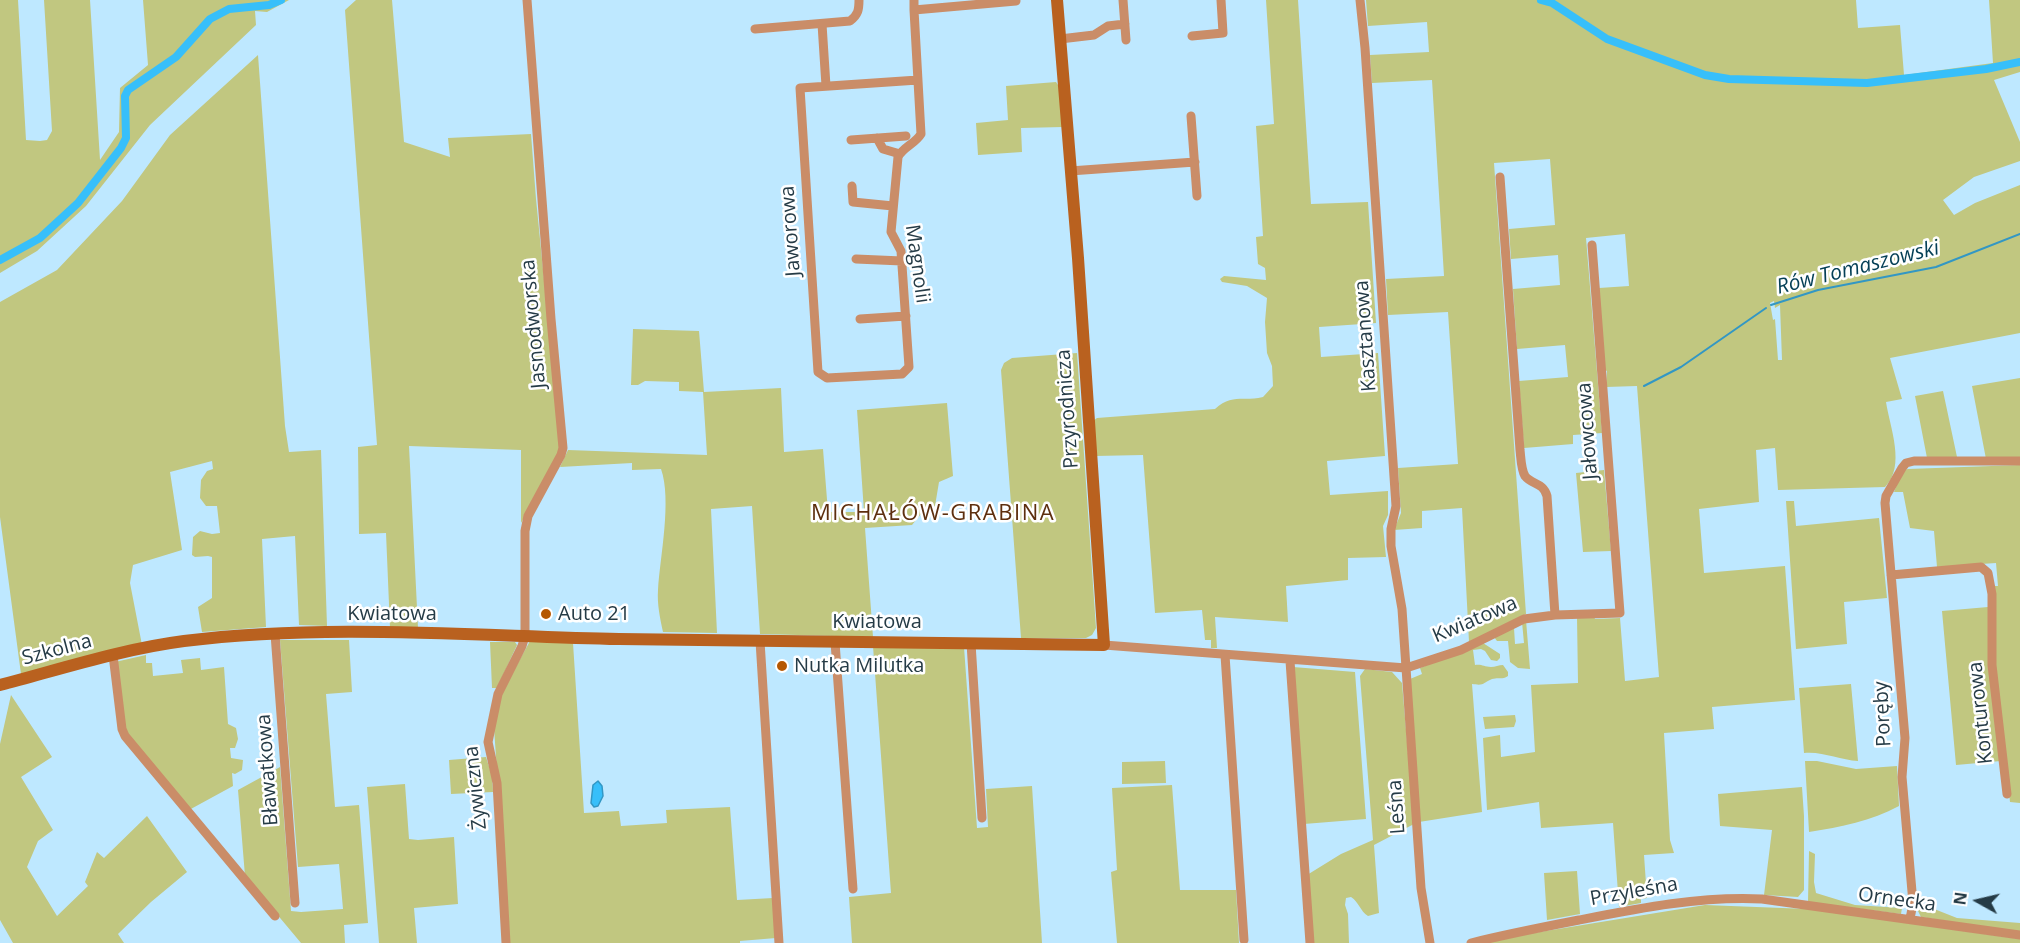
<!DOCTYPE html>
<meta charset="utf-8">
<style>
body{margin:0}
#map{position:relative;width:2020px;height:943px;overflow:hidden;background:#bee8ff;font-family:"Open Sans",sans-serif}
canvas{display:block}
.north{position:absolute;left:1948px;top:871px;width:60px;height:60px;-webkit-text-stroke:4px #fff;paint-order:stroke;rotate:278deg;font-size:16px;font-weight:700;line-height:24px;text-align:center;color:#253b46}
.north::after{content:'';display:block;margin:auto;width:21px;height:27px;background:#253b46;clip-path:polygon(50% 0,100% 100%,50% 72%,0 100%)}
</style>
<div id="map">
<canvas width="2020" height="943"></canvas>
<div class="north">N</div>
</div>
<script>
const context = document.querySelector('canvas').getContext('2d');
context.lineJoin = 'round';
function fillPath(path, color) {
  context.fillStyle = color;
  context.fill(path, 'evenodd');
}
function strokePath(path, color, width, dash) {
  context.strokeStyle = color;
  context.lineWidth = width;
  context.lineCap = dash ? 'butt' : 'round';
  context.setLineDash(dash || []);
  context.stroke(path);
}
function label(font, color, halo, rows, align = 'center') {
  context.font = font + ' "Open Sans",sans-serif';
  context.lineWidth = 5;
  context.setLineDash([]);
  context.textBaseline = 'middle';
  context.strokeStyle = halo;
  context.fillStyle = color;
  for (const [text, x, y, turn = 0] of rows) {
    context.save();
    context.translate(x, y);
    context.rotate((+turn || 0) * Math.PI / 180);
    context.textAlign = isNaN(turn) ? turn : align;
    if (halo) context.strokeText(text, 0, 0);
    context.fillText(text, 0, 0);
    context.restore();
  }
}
const green = new Path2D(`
 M0,0H18L26,140L40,141L47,140L52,131L44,0H90L100,160L119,132L120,88L148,65L143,0H289L267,12L255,11L256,25L150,125L86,206L37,251L0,273Z
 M356,0H392L404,142L450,157L448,138L531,134L536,199L561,450L521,523V450L409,446L418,628H390L386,533L359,534L358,447L377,445L345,10Z
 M1266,0H1298L1311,204L1368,202L1376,323L1319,327L1321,357L1378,353L1385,456L1327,461L1330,495L1388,491V515L1383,526L1386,557L1348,558V580L1286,586L1288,622L1215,617L1217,648H1211V640H1205L1202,610L1155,613L1143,455L1095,456L1093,421L1097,418L1215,409C1232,393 1244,402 1263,397L1273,386L1272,366L1267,353L1265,322L1267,298L1247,286L1222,282L1220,279L1224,276L1266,280L1265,268L1258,264L1256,237L1263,236L1256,126L1274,124Z
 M1366,0H1856L1858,28L1900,25L1904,75L1993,63L1989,0H2020V72L1994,80L2020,142V161L1974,177L1943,200L1954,215L1975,203L2020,185V333L1890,358L1902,399L1886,402C1890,428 1906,466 1885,487L1778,490L1775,448L1756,450L1759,502L1699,509L1704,573L1785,566L1795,700L1712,707L1714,729L1664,733L1670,840L1674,853L1644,855L1647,898L1641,899V903L1619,907L1613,823L1541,828L1539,802L1487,810L1483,738L1500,735L1501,757L1535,752L1531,685L1578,683L1577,617L1594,616L1595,619L1620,618L1625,681L1659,677L1637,386L1606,387L1607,371L1605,370L1599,288L1629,286L1625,234L1586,238L1602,433L1573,435V444L1524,448L1519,381L1568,377L1565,345L1517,349L1513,289L1560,285L1558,255L1511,259L1509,229L1555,225L1550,159L1494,163L1526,614L1469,642L1462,508L1422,511V528L1394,530L1401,513L1398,468L1458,464L1448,312L1388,315L1386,279L1444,276L1432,80L1372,83L1370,55L1429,52L1427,22L1368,26ZM1774,301L1775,308L1780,305L1782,360H1778L1775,319L1773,320L1770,303Z
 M258,55L285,426L289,452L321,450L327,626L299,625L295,536L262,539L266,627L202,632L198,607L212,598V557L208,556L195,557L192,555L193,537L200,531L212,534L220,533L217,506H206L200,498L201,480L207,471L213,469L212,461L170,472L182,550L133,565L130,583L142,645L21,674L0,517V302L57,270L122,201L170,135Z
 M1056,82L1060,88L1063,127L1021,128L1022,152L978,155L976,123L1008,120L1006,86Z
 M633,329L699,331L704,392L781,388L784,452L823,449L828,512H864L857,410L947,403L953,476L939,482L935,506L921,514L912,525L865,528L873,637L760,634L752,506L711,509L717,633L663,632C660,618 657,604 658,590C660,557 672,500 661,469L632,470V463L560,467L568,450L707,455L703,392L679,391V382L645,381L638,385H631Z
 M1077,353L1096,628L1092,635L1086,638H1021L1001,370L1004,363L1012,358Z
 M2020,378V458L1986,459L1972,386Z
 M1943,391L1957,457L1927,458L1915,396Z
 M2020,465V803L2010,802L1995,674L1994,586H1998L1996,563L1937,567L1934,531L1910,528L1903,492H1894L1902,471L1908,469Z
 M1604,470L1611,551L1583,552L1576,473Z
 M1786,501H1794L1796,526L1879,518L1887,598L1844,602L1847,644L1796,649Z
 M1988,607L2001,761L1956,765L1942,611Z
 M1526,620L1530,669L1518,668L1510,662L1508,641H1497L1494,637L1514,628L1515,644L1524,643L1522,622Z
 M280,640H349L352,692L326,694L335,807L359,805L368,923L344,925L345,943H301L245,876L238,790L280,767L291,911L301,912L343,909L339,864L298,867Z
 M530,641L573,643L584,813L619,811L621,826L667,823L666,810L730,807L737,900L773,898L776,938L740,941V943H509L494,728L502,692Z
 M490,642H515L517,645L497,688H492Z
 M1483,643L1500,654V658L1497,661L1491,660L1485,651L1481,649L1473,650L1475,665C1482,664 1484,667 1491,667C1495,667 1499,665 1503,665L1508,672V676C1502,680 1499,677 1492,679C1482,683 1485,686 1472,684L1482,812L1419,822L1410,679L1422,674L1420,668Z
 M873,646L964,647L977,828L988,827L986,789L1032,786L1042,943H852L849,897L891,893Z
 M146,655V663H152L153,676L183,673L181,660L200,658L201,670L224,667L228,724L236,728L238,739L235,748H230L231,758L243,760L242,770L235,774L232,773L233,786L189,810L126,733L115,662Z
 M1293,667L1355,672L1366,819L1304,824Z
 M1365,669L1392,672L1402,683L1414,824L1374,845L1379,913L1368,916C1360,911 1359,902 1351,897L1346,898L1345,905L1348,914L1349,943H1312L1307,875L1341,854L1373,840L1360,676Z
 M1851,684L1858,761C1840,760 1822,751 1804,753L1799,688Z
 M11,695L52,757L21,777L53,830L38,841L27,867L57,916L88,886L85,882L97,852L104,858L147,816L187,872L151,902L118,934L124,943H13L0,920V744Z
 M1515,715L1516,721L1514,727L1485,729L1483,717Z
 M486,757L492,776L493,792L451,794L449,760Z
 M1165,761L1166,783L1122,784V762Z
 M1805,761H1817L1856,769L1897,766L1899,806C1871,821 1841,827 1809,832Z
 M405,784L409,839L418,840L454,837L458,904L414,908L417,943H379L367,787Z
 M1172,785L1180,890H1236L1239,943H1117L1111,872L1117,870L1112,788Z
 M1802,787L1804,816V890L1798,897L1764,895L1772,830L1720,826L1718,794Z
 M1809,851L1815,854L1814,882L1816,893L1855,905L1902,908L1901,914L1808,902Z
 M1577,871L1580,914L1547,920L1544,873Z
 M1919,903L1957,918L2020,923V932L1921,917L1918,911Z
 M1705,905L1808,909L2020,939V943H1486L1503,938Z`);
const water = new Path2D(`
 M598,781L602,786L603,796L598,806L594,807L591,803L593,785Z`);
const stream = new Path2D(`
 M1771,305L1818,290L1936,267L2020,234
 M1644,386L1681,367L1766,308`);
const canal = new Path2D(`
 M1541,0L1552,3L1607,39L1705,75L1729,79L1867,83L1986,69L2020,62
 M0,260L40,238L78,203L121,148L126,138L125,96L128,90L176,57L210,19L229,9L269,5L281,0`);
const street = new Path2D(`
 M914,0V10L921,134C915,144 903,147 898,157L891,232L901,251L909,367L902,374L827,378L818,372L800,88L918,80
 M1123,0L1126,40
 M1360,0L1365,48L1396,506L1391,529V546L1402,609L1421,888L1430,943
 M914,10L1016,1
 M822,24L826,86
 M755,29L850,21C858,15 859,10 859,0
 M1192,36L1223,33L1221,0
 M1060,39L1094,35L1108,26L1125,24
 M1191,116L1197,196
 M877,138L883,149L900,154
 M851,140L906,136
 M1070,171L1195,162
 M1500,177L1520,450C1521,458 1521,469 1525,476C1532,485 1543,482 1547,496L1555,615
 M852,186L853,202L893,206
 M856,259L902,261
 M860,319L906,316
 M1891,575L1981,567L1988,573L1992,594V665L2007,794
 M275,634L295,903
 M760,641L779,943
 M835,642L853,889
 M971,643L982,818
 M1104,645L1406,668L1461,650L1524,619L1555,615L1620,613L1592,245
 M113,655L122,729L125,736L275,916
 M1225,655L1244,940
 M1290,661L1310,943
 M1910,919L1913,903L1902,777L1905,738L1885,503L1886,496L1902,468L1906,463L1914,461H2020
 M506,943L497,783L488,742L498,694L522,646L525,636V531L528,516L561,455L563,448L551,319L527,0
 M1471,943C1507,934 1543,927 1579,920C1640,908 1700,896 1762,899L2020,935`);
const secondary = new Path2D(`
 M0,685C61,669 122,649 184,641C326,623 476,636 619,639C780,641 942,642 1104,645L1078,258L1057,0`);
const markers = [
 [546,614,6,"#b55802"],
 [782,666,6,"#b55802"]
];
const streetNames = [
 ["Jaworowa",791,231,-94],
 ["Magnolii",917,264,82],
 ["Jasnodworska",534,324,-95],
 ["Kasztanowa",1366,336,-94],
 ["Przyrodnicza",1068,409,-94],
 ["Jałowcowa",1588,431,-94],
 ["Kwiatowa",392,614],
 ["Kwiatowa",1475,620,-23],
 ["Kwiatowa",877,622],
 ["Szkolna",57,650,-15],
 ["Konturowa",1981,713,-96],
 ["Poręby",1883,714,-93],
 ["Bławatkowa",268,770,-94],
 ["Żywiczna",476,788,-96],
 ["Leśna",1397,807,-94],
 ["Przyleśna",1634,892,-10],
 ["Ornecka",1897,900,8]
];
const poiNames = [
 ["Auto 21",558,614],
 ["Nutka Milutka",794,666]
];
const waterNames = [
 ["Rów Tomaszowski",1858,268,-14]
];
const quarterNames = [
 ["MICHAŁÓW-GRABINA",933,514]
];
fillPath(green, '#c1c780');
fillPath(water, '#37bffa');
strokePath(water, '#3297c4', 1.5);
strokePath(stream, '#3297c4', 2);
strokePath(canal, '#37bffa', 8);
strokePath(street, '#ca8d68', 9);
strokePath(secondary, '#b9611f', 12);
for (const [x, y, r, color] of markers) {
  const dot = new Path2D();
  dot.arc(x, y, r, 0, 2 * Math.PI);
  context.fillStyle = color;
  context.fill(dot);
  strokePath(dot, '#fff', 2);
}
label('20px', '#253b46', '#fff', streetNames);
label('20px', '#253b46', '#fff', poiNames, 'left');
label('italic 21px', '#043f56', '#fff', waterNames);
context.letterSpacing = '1.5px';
label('22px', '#5d2f0f', '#fff', quarterNames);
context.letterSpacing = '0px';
</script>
